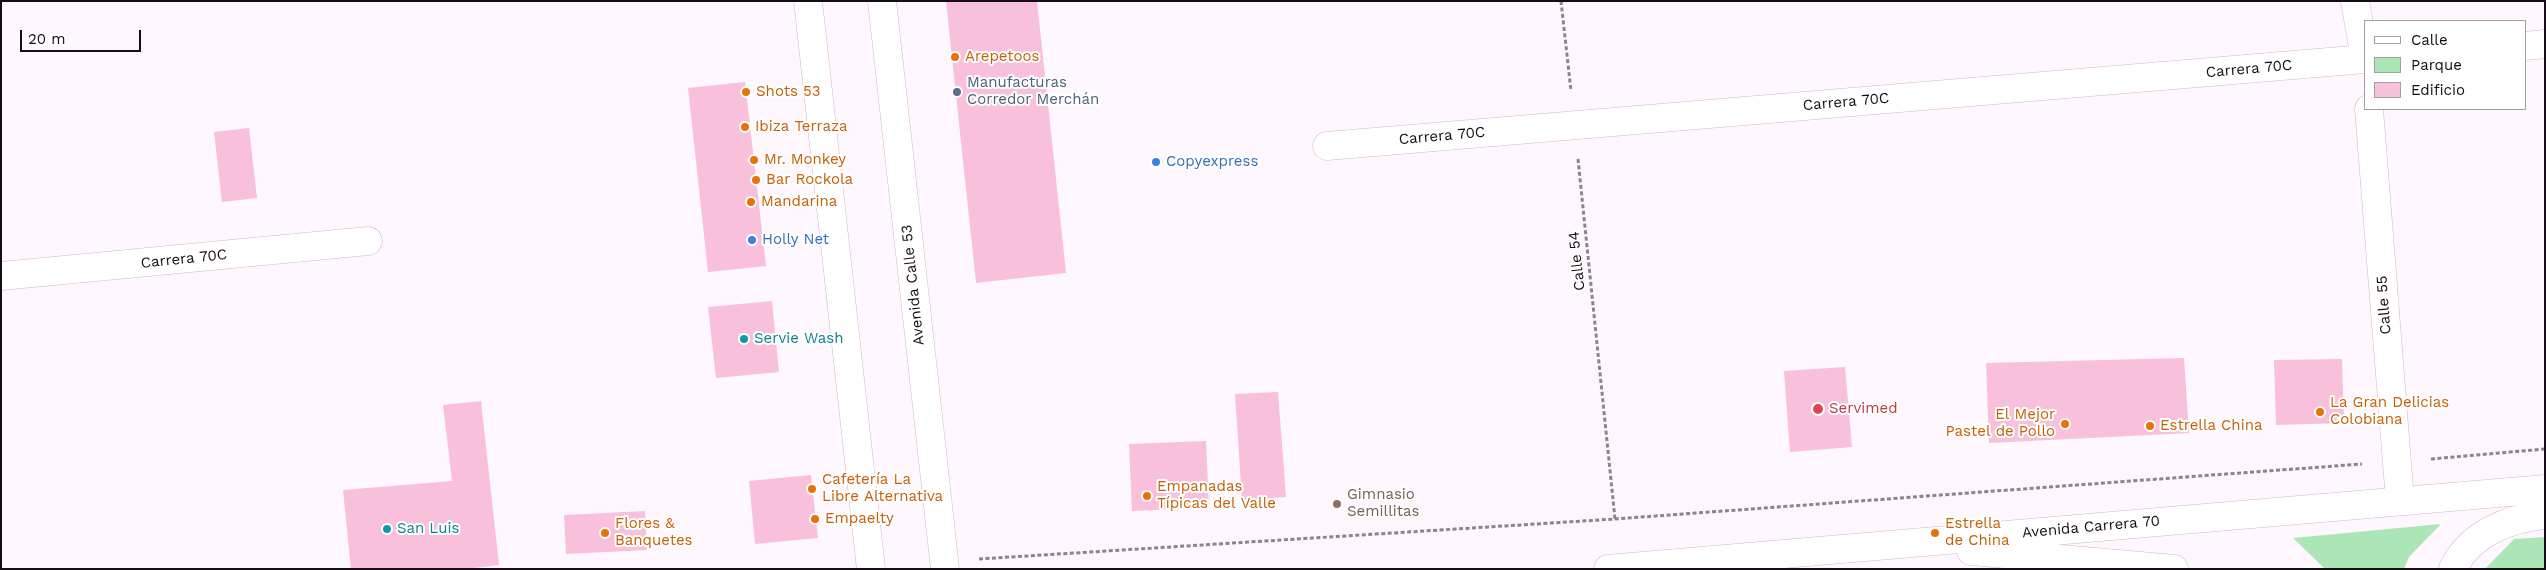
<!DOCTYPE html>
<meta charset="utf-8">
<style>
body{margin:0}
#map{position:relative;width:2546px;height:570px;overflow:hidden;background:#fef7fd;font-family:"Work Sans",sans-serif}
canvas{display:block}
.frame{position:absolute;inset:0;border:2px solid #160c15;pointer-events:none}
.legend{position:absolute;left:2364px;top:20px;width:162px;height:90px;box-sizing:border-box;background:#fff;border:1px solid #a29ea1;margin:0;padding:6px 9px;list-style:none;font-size:15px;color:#160c15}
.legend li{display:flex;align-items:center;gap:10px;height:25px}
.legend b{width:25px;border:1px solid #a29ea1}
.scale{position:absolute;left:20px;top:30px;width:121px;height:22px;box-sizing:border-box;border:2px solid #160c15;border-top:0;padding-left:6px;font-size:15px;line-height:18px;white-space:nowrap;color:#160c15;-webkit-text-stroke:4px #fff;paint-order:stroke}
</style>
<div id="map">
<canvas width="2546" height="570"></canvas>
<div class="frame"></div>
<ul class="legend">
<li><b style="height:6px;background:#fff"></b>Calle</li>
<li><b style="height:14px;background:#ade6b6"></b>Parque</li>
<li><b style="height:14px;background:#f8c0db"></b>Edificio</li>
</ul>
<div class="scale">20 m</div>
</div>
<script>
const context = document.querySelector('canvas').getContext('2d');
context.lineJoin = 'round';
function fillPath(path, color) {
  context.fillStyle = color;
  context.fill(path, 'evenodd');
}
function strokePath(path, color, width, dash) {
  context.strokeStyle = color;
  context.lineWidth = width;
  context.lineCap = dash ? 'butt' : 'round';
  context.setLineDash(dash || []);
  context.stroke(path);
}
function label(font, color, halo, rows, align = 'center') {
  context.font = font + ' "Work Sans",sans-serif';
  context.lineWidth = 4;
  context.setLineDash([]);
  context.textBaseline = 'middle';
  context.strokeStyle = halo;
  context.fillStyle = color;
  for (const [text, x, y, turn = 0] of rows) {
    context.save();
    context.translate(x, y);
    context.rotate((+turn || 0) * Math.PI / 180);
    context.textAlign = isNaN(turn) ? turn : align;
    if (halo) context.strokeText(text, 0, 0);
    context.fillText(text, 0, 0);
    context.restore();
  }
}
const green = new Path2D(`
 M2441,524L2409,557L2404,569H2325L2293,538Z
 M2545,537V569H2485L2514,539Z`);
const building = new Path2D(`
 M946,1H1037L1066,273L976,283Z
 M745,82L766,266L708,272L688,88Z
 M249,128L257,198L222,202L214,132Z
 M772,301L779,372L716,378L708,307Z
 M2184,358L2189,433L1989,443L1986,363Z
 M2342,359L2344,423L2276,425L2274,360Z
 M1845,367L1852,447L1790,452L1784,371Z
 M1278,392L1286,497L1242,500L1235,394Z
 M481,401L499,565L465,569H351L343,490L452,481L443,405Z
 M1206,441L1209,508L1132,511L1129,444Z
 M811,475L818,538L755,544L749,481Z
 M645,511L647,550L566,554L564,515Z`);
const path = new Path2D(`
 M1561,1L1571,91
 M1578,159L1615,519
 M2431,459L2545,449
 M979,559L1615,519L2362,464`);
const minor = new Path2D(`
 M2355,1L2365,58
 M2525,46L2545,44
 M2369,109L2400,501
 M1327,146L2365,59
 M1,276L368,241`);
const major = new Path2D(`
 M808,1L871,569
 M882,1L945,569
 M1971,551L2174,569
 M1608,569L2545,489
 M2453,569C2469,534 2509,518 2545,515`);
const markers = [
 [955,57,5,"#e8710a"],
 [746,92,5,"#e8710a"],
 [957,92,5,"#5c6f8a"],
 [745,127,5,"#e8710a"],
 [754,160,5,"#e8710a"],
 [1156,162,5,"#3f7fe0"],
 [756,180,5,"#e8710a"],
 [751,202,5,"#e8710a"],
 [752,240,5,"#3f7fe0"],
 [744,339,5,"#0f9aa8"],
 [1818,409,6,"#e0444e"],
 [2320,412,5,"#e8710a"],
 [2065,424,5,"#e8710a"],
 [2150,426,5,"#e8710a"],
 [812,489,5,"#e8710a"],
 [1147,496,5,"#e8710a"],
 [1337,504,5,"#8d6e63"],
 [815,519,5,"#e8710a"],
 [387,529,5,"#0f9aa8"],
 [605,533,5,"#e8710a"],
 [1935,533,5,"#e8710a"]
];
const foodNames = [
 ["Arepetoos",965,57],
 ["Shots 53",756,92],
 ["Ibiza Terraza",755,127],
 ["Mr. Monkey",764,160],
 ["Bar Rockola",766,180],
 ["Mandarina",761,202],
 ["La Gran Delicias",2330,403],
 ["Colobiana",2330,420],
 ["El Mejor",2055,415,"right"],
 ["Pastel de Pollo",2055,432,"right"],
 ["Estrella China",2160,426],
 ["Cafetería La",822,480],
 ["Libre Alternativa",822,497],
 ["Empanadas",1157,487],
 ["Típicas del Valle",1157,504],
 ["Empaelty",825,519],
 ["Flores &",615,524],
 ["Banquetes",615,541],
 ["Estrella",1945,524],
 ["de China",1945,541]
];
const streetNames = [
 ["Carrera 70C",2249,69,-5],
 ["Carrera 70C",1846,102,-5],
 ["Carrera 70C",1442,136,-5],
 ["Carrera 70C",184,259,-6],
 ["Calle 54",1577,261,-96],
 ["Avenida Calle 53",913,285,-96],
 ["Calle 55",2384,305,-94],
 ["Avenida Carrera 70",2091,527,-5]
];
const serviceNames = [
 ["Manufacturas",967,83],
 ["Corredor Merchán",967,100]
];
const shopNames = [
 ["Copyexpress",1166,162],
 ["Holly Net",762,240]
];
const cultureNames = [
 ["Servie Wash",754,339],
 ["San Luis",397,529]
];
const healthNames = [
 ["Servimed",1829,409]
];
const educationNames = [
 ["Gimnasio",1347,495],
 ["Semillitas",1347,512]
];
fillPath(green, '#ade6b6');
fillPath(building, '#f8c0db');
strokePath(minor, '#d2b5cf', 29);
strokePath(major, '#d2b5cf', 29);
strokePath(path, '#8c838b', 3, [4, 2.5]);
strokePath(minor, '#fff', 28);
strokePath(major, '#fff', 28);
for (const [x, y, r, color] of markers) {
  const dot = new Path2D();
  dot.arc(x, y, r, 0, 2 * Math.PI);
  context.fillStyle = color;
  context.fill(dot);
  strokePath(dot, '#fff', 2);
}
label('15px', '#c56008', '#fff', foodNames, 'left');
label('15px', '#160c15', '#fff', streetNames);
label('15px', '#4e5e75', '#fff', serviceNames, 'left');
label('15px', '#366cbe', '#fff', shopNames, 'left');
label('15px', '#0d838f', '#fff', cultureNames, 'left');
label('15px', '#be3a42', '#fff', healthNames, 'left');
label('15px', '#785e54', '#fff', educationNames, 'left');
</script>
